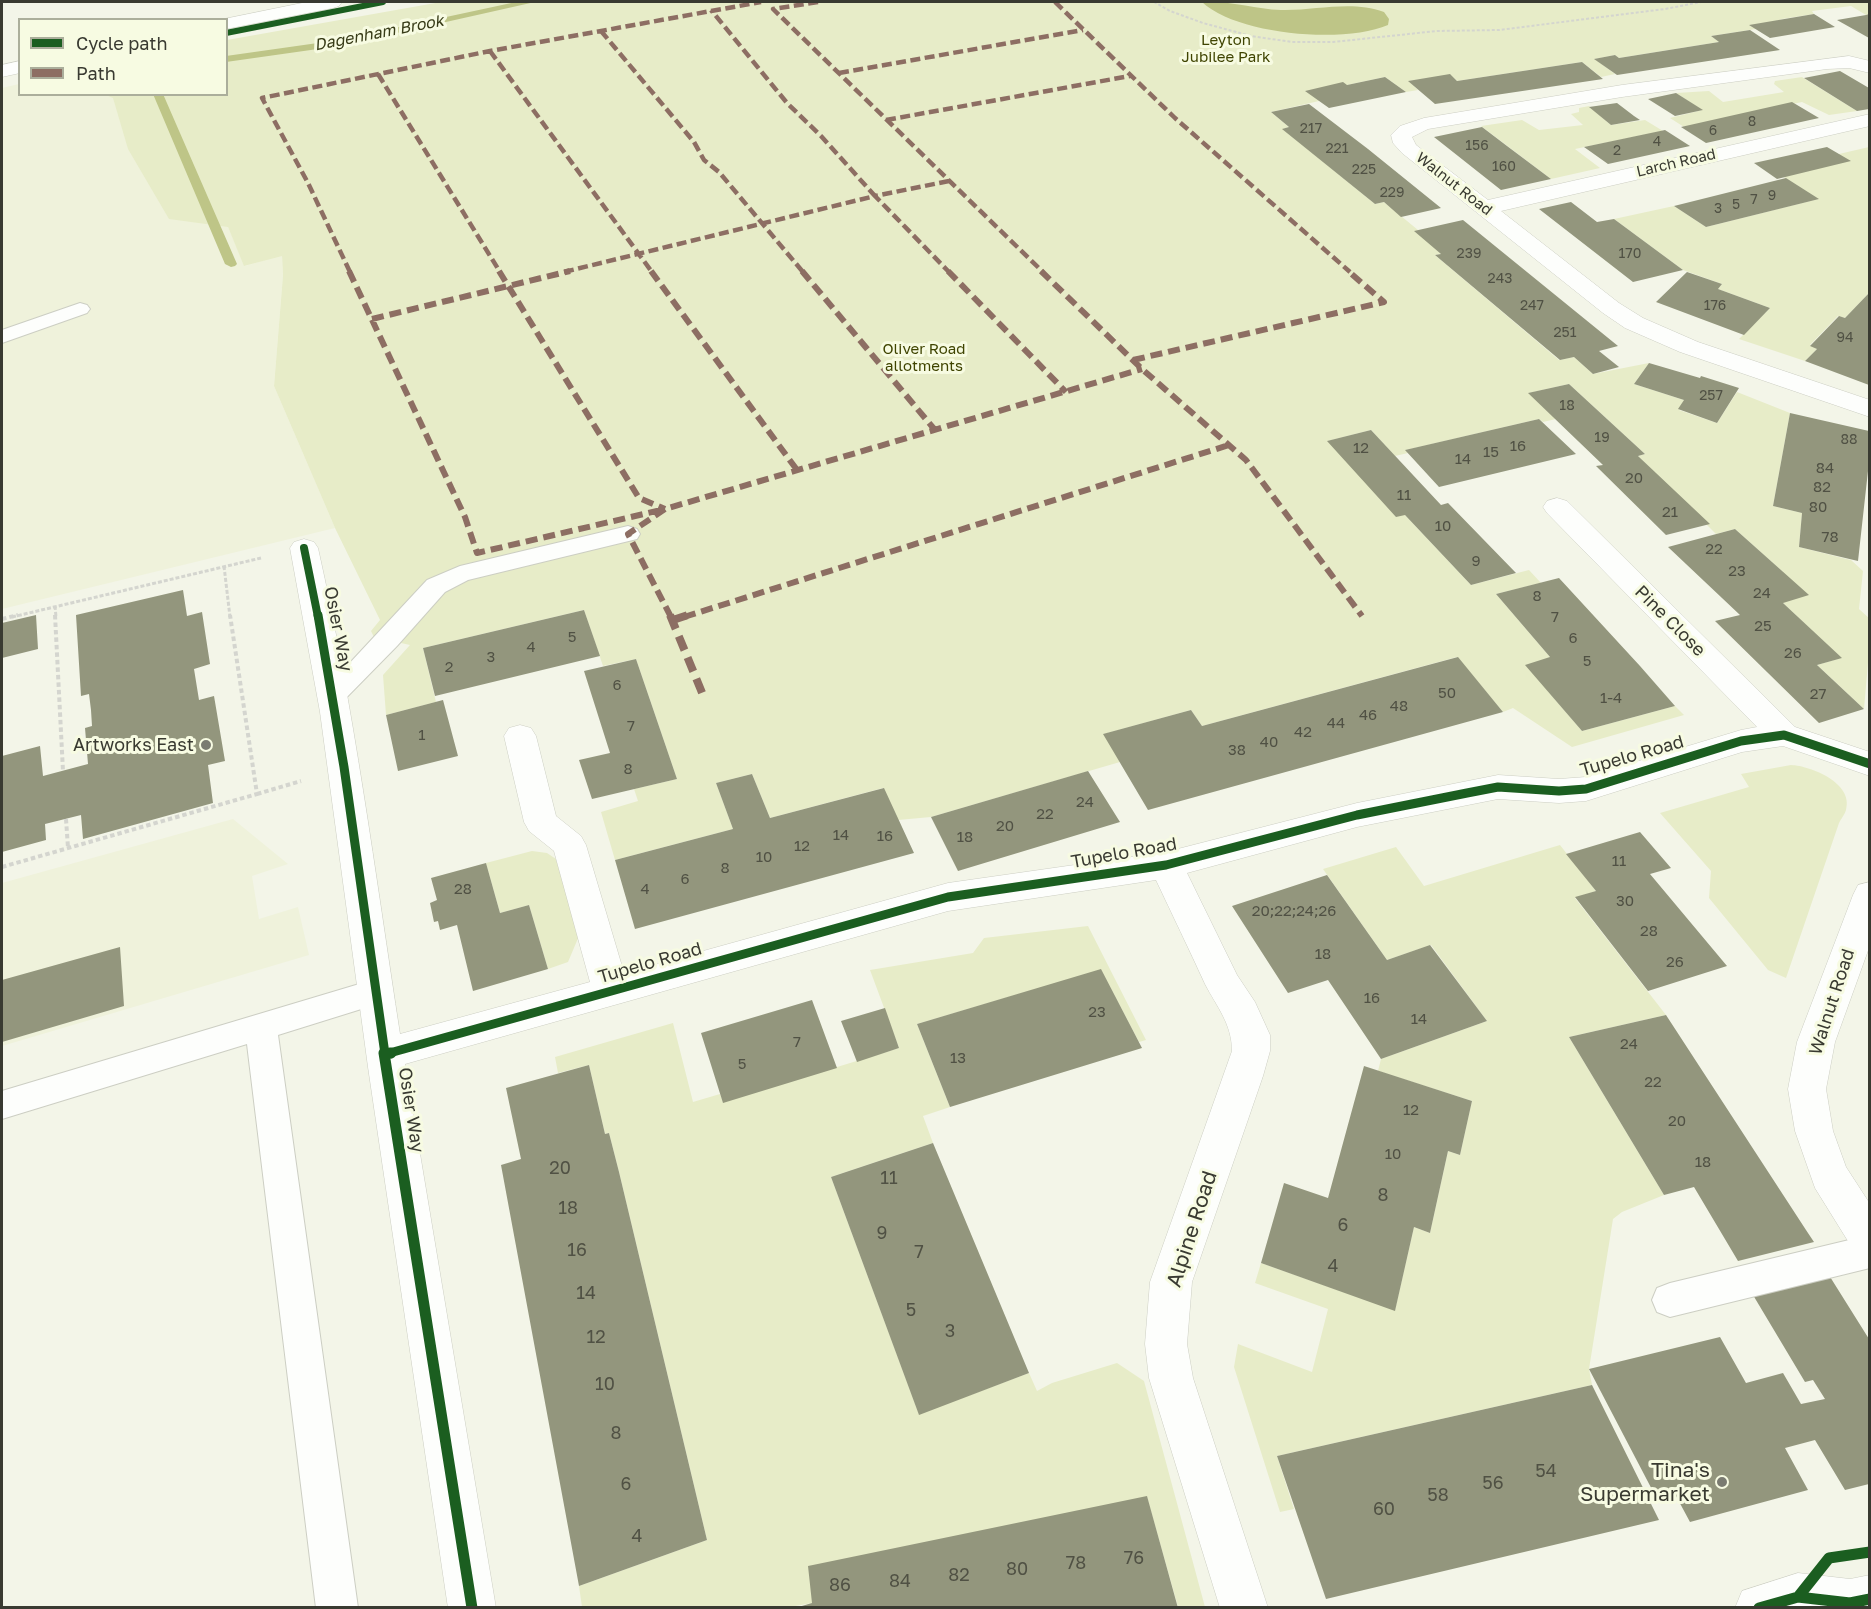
<!DOCTYPE html>
<style>
body{margin:0}
#map{position:relative;width:1871px;height:1609px;overflow:hidden;background:#f3f5e8;font-family:"Golos Text",sans-serif}
canvas{display:block}
.frame{position:absolute;inset:0;border:3px solid #393a31;pointer-events:none}
.legend{position:absolute;left:18px;top:18px;width:210px;height:78px;box-sizing:border-box;background:#f7fbe2;border:2px solid #abae9b;margin:0;padding:8px 10px;list-style:none;font-size:18px;color:#393a31}
.legend li{display:flex;align-items:center;gap:12px;height:30px}
.legend b{width:30px;border:2px solid #abae9b}
</style>
<div id="map">
<canvas width="1871" height="1609"></canvas>
<div class="frame"></div>
<ul class="legend">
<li><b style="height:8px;background:#1b5e20"></b>Cycle path</li>
<li><b style="height:8px;background:#8d6e63"></b>Path</li>
</ul>
</div>
<script>
const context = document.querySelector('canvas').getContext('2d');
context.lineJoin = 'round';
function fillPath(path, color) {
  context.fillStyle = color;
  context.fill(path, 'evenodd');
}
function strokePath(path, color, width, dash) {
  context.strokeStyle = color;
  context.lineWidth = width;
  context.lineCap = dash ? 'butt' : 'round';
  context.setLineDash(dash || []);
  context.stroke(path);
}
function label(font, color, halo, rows, align = 'center') {
  context.font = font + ' "Golos Text",sans-serif';
  context.lineWidth = 6;
  context.setLineDash([]);
  context.textBaseline = 'middle';
  context.strokeStyle = halo;
  context.fillStyle = color;
  for (const [text, x, y, turn = 0] of rows) {
    context.save();
    context.translate(x, y);
    context.rotate((+turn || 0) * Math.PI / 180);
    context.textAlign = isNaN(turn) ? turn : align;
    if (halo) context.strokeText(text, 0, 0);
    context.fillText(text, 0, 0);
    context.restore();
  }
}
const built = new Path2D(`
 M19,84L20,94L171,95L245,266L282,255L283,275L274,386L335,528L2,609V88Z
 M233,819L288,864L252,876L259,919L298,907L309,955L2,1046V883Z`);
const green = new Path2D(`
 M441,2H1869V14L1866,15L1851,6L1812,11L1814,14L1782,19L1756,29L1711,36L1719,42L1619,58L1615,55L1595,59L1615,74L1601,77L1582,62L1457,81L1450,75L1409,81L1418,90L1406,92L1385,77L1347,85L1319,101L1271,112L1289,127L1283,129L1375,204L1384,202L1418,230L1441,254L1435,255L1559,360L1574,357L1593,374L1649,363L1634,384L1684,400L1679,410L1717,423L1737,392L1790,413L1773,506L1802,513L1799,547L1851,560L1863,571L1859,609L1870,619L1869,651L1864,709L1817,665L1841,658L1783,603V572L1735,529L1716,534L1638,456L1645,454L1569,384L1529,393L1556,419L1543,422L1539,419L1406,450L1408,453L1395,456L1371,430L1328,441L1405,515L1471,585L1529,570L1541,583L1496,594L1550,657L1547,690L1582,731L1675,706L1684,715L1572,747L1513,708L1503,712L1457,657L1202,726L1191,710L1104,734L1120,762L931,817L898,820L883,788L770,818L752,774L716,783L733,829L615,860L601,812L638,801L634,789L677,779L636,659L603,666L584,610L423,648L436,702L386,715L383,675L410,645L374,637L371,631L380,620L335,528L274,386L283,275L282,256L244,266L228,227L169,219L128,149L113,98L106,95L226,94L227,40Z
 M1802,77L1857,111L1829,115L1802,102L1684,127L1670,118L1702,110L1676,93L1709,91L1723,102L1784,92L1774,84L1775,81Z
 M1589,106L1611,125L1645,120L1663,131L1575,149L1600,168L1551,179L1481,126L1522,120L1539,130L1583,125L1571,114L1579,112V108Z
 M1869,147V293L1845,318L1838,316L1810,345L1817,349L1805,361L1739,339L1770,308L1718,289L1722,284L1683,270L1614,219L1674,206L1706,227L1818,199L1784,177L1839,154Z
 M1791,765C1811,766 1854,783 1846,810C1845,814 1841,819 1839,823L1786,978L1768,970L1709,898L1711,871L1660,813L1749,787L1741,774Z
 M1560,845L1596,891L1575,898L1666,1015L1569,1037L1664,1195L1622,1212L1613,1219L1589,1369L1592,1385L1277,1456L1294,1509L1280,1512L1234,1367L1238,1344L1312,1372L1328,1309L1255,1283L1261,1263L1395,1310L1414,1227L1430,1233L1448,1151L1460,1155L1472,1101L1378,1071L1381,1059L1487,1021L1431,945L1387,960L1323,869L1396,847L1424,886Z
 M532,851L547,853L556,859L579,936L568,962L548,969L529,905L500,913L486,863Z
 M1088,926L1146,1040L1139,1042L1101,970L917,1024L950,1107L923,1116L933,1143L831,1177L919,1414L1029,1373L1037,1391L1052,1383L1117,1363L1144,1381L1205,1607H1178L1147,1497L812,1603L790,1607H582L579,1586L707,1540L619,1172L609,1133L605,1134L589,1065L558,1073L555,1057L673,1023L693,1102L720,1094L723,1102L899,1048L870,970L973,953L984,938Z`);
const water = new Path2D(`
 M1202,2C1230,0 1253,9 1281,10C1315,11 1351,0 1384,12L1389,19L1388,25C1344,44 1237,35 1202,2Z`);
const stream = new Path2D(`
 M516,2H535L339,46L226,62V56L339,40Z
 M153,94H163L237,264L235,266L231,267L225,264Z`);
const building = new Path2D(`
 M1814,14L1835,27L1770,38L1749,25Z
 M1869,14V38L1837,20L1866,15Z
 M1750,30L1780,50L1617,75L1594,59L1615,55L1619,58L1719,42L1711,36Z
 M1582,62L1603,79L1435,104L1408,81L1450,74L1457,81Z
 M1840,71L1869,88V109L1857,111L1804,78Z
 M1385,77L1406,92L1329,108L1305,91L1343,82L1347,85Z
 M1676,93L1703,110L1675,116L1648,99Z
 M1792,102L1819,118L1706,143L1681,127Z
 M1617,103L1634,116L1640,120L1611,125L1589,107Z
 M1309,104L1368,149L1441,208L1401,217L1384,202L1375,204L1282,129L1289,127L1271,112Z
 M1482,127L1507,146L1551,179L1501,190L1434,137Z
 M1665,130L1690,146L1608,164L1584,147Z
 M1827,147L1851,161L1777,179L1754,163Z
 M1786,178L1819,199L1706,227L1674,206Z
 M1571,202L1597,222L1614,219L1683,270L1633,282L1539,209Z
 M1463,220L1618,346L1599,351L1619,367L1593,374L1574,357L1560,360L1435,255L1441,254L1414,231Z
 M1687,272L1722,284L1718,289L1770,308L1744,335L1656,302Z
 M1869,293V385L1805,361L1817,349L1810,346L1839,316L1845,318Z
 M1649,363L1700,378L1701,376L1739,388L1717,423L1678,409L1684,400L1634,384Z
 M1569,384L1645,454L1638,456L1710,524L1666,535L1596,466L1603,465L1528,393Z
 M1790,413L1869,431V462L1858,561L1799,547L1802,513L1773,506Z
 M1539,419L1576,454L1439,487L1405,450Z
 M1371,430L1441,505L1448,503L1516,573L1471,585L1405,515L1396,517L1327,441Z
 M1735,529L1809,595L1783,603L1842,658L1817,665L1864,709L1819,723L1715,621L1740,615L1668,547Z
 M1559,578L1640,666L1675,706L1582,731L1525,665L1550,657L1496,594Z
 M183,590L187,616L202,612L210,664L194,669L199,700L214,696L225,761L208,765L213,803L83,839L81,815L45,824L46,840L2,852V756L40,746L43,776L88,764L85,728L92,726L91,710L89,694L81,696L76,615Z
 M584,610L600,656L435,696L423,648Z
 M36,615L38,649L2,658V623Z
 M1458,657L1503,712L1148,810L1103,734L1191,710L1202,726Z
 M636,659L677,779L592,799L579,760L610,753L584,671Z
 M443,700L458,756L398,771L386,715Z
 M1088,771L1120,822L958,871L931,817Z
 M752,774L770,818L884,788L914,853L635,929L615,860L733,829L716,783Z
 M1640,832L1671,868L1650,874L1727,966L1648,991L1575,897L1596,891L1566,854Z
 M486,863L500,913L529,905L548,969L473,991L457,925L440,930L438,921L434,922L430,903L437,900L431,878Z
 M1327,875L1387,960L1430,945L1487,1021L1381,1059L1328,980L1288,993L1232,906Z
 M120,947L124,1006L2,1042V980Z
 M1101,969L1142,1048L950,1107L917,1024Z
 M812,1000L837,1068L723,1103L701,1033Z
 M885,1008L899,1048L857,1062L841,1021Z
 M1666,1015L1806,1230L1814,1242L1738,1261L1694,1187L1664,1195L1569,1037Z
 M589,1065L605,1134L609,1133L619,1172L707,1540L579,1586L501,1165L521,1159L506,1088Z
 M1364,1066L1472,1101L1460,1155L1448,1151L1430,1233L1414,1227L1395,1311L1261,1263L1284,1183L1328,1198Z
 M933,1143L1029,1373L919,1415L831,1177Z
 M1827,1272L1869,1339V1484L1845,1490L1815,1440L1785,1448L1808,1490L1690,1522L1676,1496L1658,1501L1589,1369L1720,1337L1746,1383L1783,1373L1801,1404L1825,1399L1813,1380L1805,1382L1750,1290Z
 M1592,1385L1659,1520L1326,1599L1277,1456Z
 M1147,1496L1178,1608H795L812,1603L808,1566Z`);
const pathFar2 = new Path2D(`
 M1154,2L1170,11L1203,23L1251,36L1292,42H1333L1437,31L1499,30L1665,9L1701,2`);
const pathFar1 = new Path2D(`
 M224,566L230,617
 M55,606L56,617
 M12,617L261,558`);
const path = new Path2D(`
 M55,615L63,771
 M2,619L18,615
 M257,794L301,781
 M66,819L68,848
 M2,867L257,794L230,615`);
const lane = new Path2D(`
 M80,303L87,305L90,309L87,313L2,343V330Z
 M628,526L637,529L640,534L637,539L468,580L445,592L397,646L342,702L333,704L324,702L320,695L427,580L460,566Z
 M376,979L387,983L392,992L387,1001L278,1035L358,1608H316L247,1044L2,1119V1091Z
 M1870,1235V1268L1670,1317L1657,1312L1652,1300L1657,1288L1670,1283Z`);
const street = new Path2D(`
 M1849,56L1870,61V73L1849,68L1827,69L1622,97L1428,129L1412,137L1416,145L1488,200L1870,114V126L1501,211L1619,303L1643,318L1698,342L1870,400V417L1680,352L1625,328L1603,313L1402,153L1393,143L1391,135L1400,126L1424,118L1622,85Z
 M1557,498L1567,501L1795,727L1870,752V776L1783,746L1742,752L1586,801L1559,803L1498,799L1357,827L1187,873L1237,975L1255,1002L1270,1035V1051L1263,1076L1192,1282L1187,1344L1193,1378L1268,1608H1220L1149,1378L1145,1344L1150,1282L1232,1051C1232,1024 1217,1007 1205,984C1189,949 1172,914 1156,880L948,911L405,1064L496,1608H448L368,1067L320,712L290,548L294,542L304,539L314,542L318,548C354,709 375,872 400,1034L590,982L554,851L529,831L524,822L504,736L509,728L520,725L531,728L536,736L556,816L581,836L586,845L624,973L948,883L1166,852L1357,803L1498,775L1559,779L1586,777L1741,730L1757,727L1547,513L1543,507L1547,501Z
 M1870,882V945L1835,1042L1826,1089L1833,1131L1846,1167L1870,1204V1260L1856,1254L1815,1188L1795,1131L1788,1089L1797,1042L1853,895L1858,885Z`);
const secondary = new Path2D(`
 M307,2H342L339,6L333,8L226,29V20H219Z
 M20,61V73L2,77V65Z
 M1798,1573L1850,1579L1870,1575V1608H1735L1742,1591Z`);
const quietFar2 = new Path2D(`
 M818,2L773,9L1043,272
 M1055,2L1175,118L1350,272
 M601,31L694,142L704,160L719,172L803,272
 M490,51L652,272
 M839,73L1083,30
 M378,74L500,272
 M886,120L1130,76
 M949,181L875,196L949,272
 M350,272L308,183L262,98L490,51L761,2
 M564,272L875,196L821,136L787,103L711,10`);
const quietFar1 = new Path2D(`
 M349,271L465,517L477,553L665,509
 M499,271L639,498L665,509
 M651,271L797,470
 M802,271L935,430
 M948,271L1066,392
 M1041,271L1142,369L1246,460L1362,616
 M372,319L570,271
 M1133,360L1384,302L1348,271
 M671,617L628,534L665,509L1142,369
 M684,617L1229,445`);
const quiet = new Path2D(`
 M670,615L703,695
 M673,620L688,615`);
const cyclewayFar3 = new Path2D(`
 M226,33L383,2`);
const cyclewayFar2 = new Path2D(`
 M304,548L318,617`);
const cyclewayFar1 = new Path2D(`
 M318,615L344,767L385,1054
 M386,1054L948,897L1166,865L1357,815L1467,793L1498,787L1559,791L1586,789L1741,741L1784,735L1870,764`);
const cycleway = new Path2D(`
 M384,1053L472,1608
 M386,1054L391,1053
 M1798,1597L1829,1558L1870,1552
 M1759,1608L1798,1597L1850,1603L1870,1599`);
const markers = [
 [206,745,6,"#7a7b71"],
 [1722,1482,6,"#7a7b71"]
];
const farNumbernames = [
 ["8",1752,122],
 ["217",1311,129],
 ["6",1713,131],
 ["4",1657,142],
 ["156",1477,146],
 ["221",1337,149],
 ["2",1617,151],
 ["160",1504,167],
 ["225",1364,170],
 ["229",1392,193],
 ["9",1772,196],
 ["7",1754,200],
 ["5",1736,205],
 ["3",1718,209],
 ["239",1469,254],
 ["170",1630,254],
 ["243",1500,279],
 ["247",1532,306],
 ["176",1715,306],
 ["251",1565,333],
 ["94",1845,338],
 ["257",1711,396],
 ["18",1567,406],
 ["19",1602,438],
 ["88",1849,440]
];
const farParknames = [
 ["Leyton",1226,40],
 ["Jubilee Park",1226,57],
 ["Oliver Road",924,349],
 ["allotments",924,366]
];
const farStreetnames = [
 ["Larch Road",1676,163,-13],
 ["Walnut Road",1454,184,38]
];
const numberNames = [
 ["16",1518,446],
 ["12",1361,448],
 ["15",1491,452],
 ["14",1463,459],
 ["84",1825,468],
 ["20",1634,478],
 ["82",1822,487],
 ["11",1404,495],
 ["80",1818,507],
 ["21",1670,512],
 ["10",1443,526],
 ["78",1830,537],
 ["22",1714,549],
 ["9",1476,561],
 ["23",1737,571],
 ["24",1762,593],
 ["8",1537,596],
 ["7",1555,617],
 ["25",1763,626],
 ["5",572,637],
 ["6",1573,638],
 ["4",531,647],
 ["26",1793,653],
 ["3",491,657],
 ["5",1587,661],
 ["2",449,667],
 ["6",617,685],
 ["50",1447,693],
 ["27",1818,694],
 ["1-4",1611,698],
 ["48",1399,706],
 ["46",1368,715],
 ["44",1336,723],
 ["7",631,726],
 ["42",1303,732],
 ["1",422,735],
 ["40",1269,742],
 ["38",1237,750],
 ["8",628,769],
 ["24",1085,802],
 ["22",1045,814],
 ["20",1005,826],
 ["14",841,835],
 ["16",885,836],
 ["18",965,837],
 ["12",802,846],
 ["10",764,857],
 ["11",1619,861],
 ["8",725,868],
 ["6",685,879],
 ["28",463,889],
 ["4",645,889],
 ["30",1625,901],
 ["20;22;24;26",1294,911],
 ["28",1649,931],
 ["18",1323,954],
 ["26",1675,962],
 ["16",1372,998],
 ["23",1097,1012],
 ["14",1419,1019],
 ["7",797,1042],
 ["24",1629,1044],
 ["13",958,1058],
 ["5",742,1064],
 ["22",1653,1082],
 ["12",1411,1110],
 ["20",1677,1121],
 ["10",1393,1154],
 ["18",1703,1162]
];
const farWaternames = [
 ["Dagenham Brook",379,33,-11]
];
const streetNames = [
 ["Pine Close",1670,621,45],
 ["Osier Way",338,629,79],
 ["Tupelo Road",1632,756,-16],
 ["Tupelo Road",1124,853,-10],
 ["Tupelo Road",650,963,-16],
 ["Walnut Road",1832,1002,-72],
 ["Osier Way",411,1110,81]
];
const poiNames = [
 ["Artworks East",194,745]
];
const nearNumbernames = [
 ["20",560,1168],
 ["11",889,1178],
 ["8",1383,1195],
 ["18",568,1208],
 ["6",1343,1225],
 ["9",882,1233],
 ["16",577,1250],
 ["7",919,1252],
 ["4",1333,1266],
 ["14",586,1293],
 ["5",911,1310],
 ["3",950,1331],
 ["12",596,1337],
 ["10",605,1384],
 ["8",616,1433],
 ["54",1546,1471],
 ["56",1493,1483],
 ["6",626,1484],
 ["58",1438,1495],
 ["60",1384,1509],
 ["4",637,1536],
 ["76",1134,1558],
 ["78",1076,1563],
 ["80",1017,1569],
 ["82",959,1575],
 ["84",900,1581],
 ["86",840,1585]
];
const nearStreetnames = [
 ["Alpine Road",1192,1229,-72]
];
const nearPoinames = [
 ["Tina's",1710,1470],
 ["Supermarket",1710,1494]
];
fillPath(built, '#eff2db');
fillPath(green, '#e7ecc8');
fillPath(water, '#bec587');
fillPath(stream, '#bec587');
fillPath(building, '#93967d');
strokePath(lane, '#cccec3', 2);
strokePath(street, '#cccec3', 1);
strokePath(secondary, '#cccec3', 1);
strokePath(pathFar2, '#d4d5cf', 2, [3, 2]);
strokePath(pathFar1, '#d4d5cf', 3, [4, 2]);
strokePath(path, '#d4d5cf', 4, [4.5, 3]);
fillPath(lane, '#fdfefc');
fillPath(street, '#fdfefc');
fillPath(secondary, '#fdfefc');
strokePath(quietFar2, '#8d6e63', 4.5, [10, 4.5]);
strokePath(quietFar1, '#8d6e63', 6, [12, 6]);
strokePath(quiet, '#8d6e63', 8, [15, 8]);
strokePath(cyclewayFar3, '#1b5e20', 6);
strokePath(cyclewayFar2, '#1b5e20', 8);
strokePath(cyclewayFar1, '#1b5e20', 9);
strokePath(cycleway, '#1b5e20', 11);
for (const [x, y, r, color] of markers) {
  const dot = new Path2D();
  dot.arc(x, y, r, 0, 2 * Math.PI);
  context.fillStyle = color;
  context.fill(dot);
  strokePath(dot, '#f7fbe2', 2);
}
label('14px', '#505144', null, farNumbernames);
label('15px', '#3f4401', '#f7fbe2', farParknames);
label('15px', '#393a31', '#f7fbe2', farStreetnames);
label('15px', '#505144', null, numberNames);
label('italic 16px', '#373b17', '#f7fbe2', farWaternames);
label('18px', '#393a31', '#f7fbe2', streetNames);
label('18px', '#393a31', '#f7fbe2', poiNames, 'right');
label('18px', '#505144', null, nearNumbernames);
label('21px', '#393a31', '#f7fbe2', nearStreetnames);
label('21px', '#393a31', '#f7fbe2', nearPoinames, 'right');
</script>
